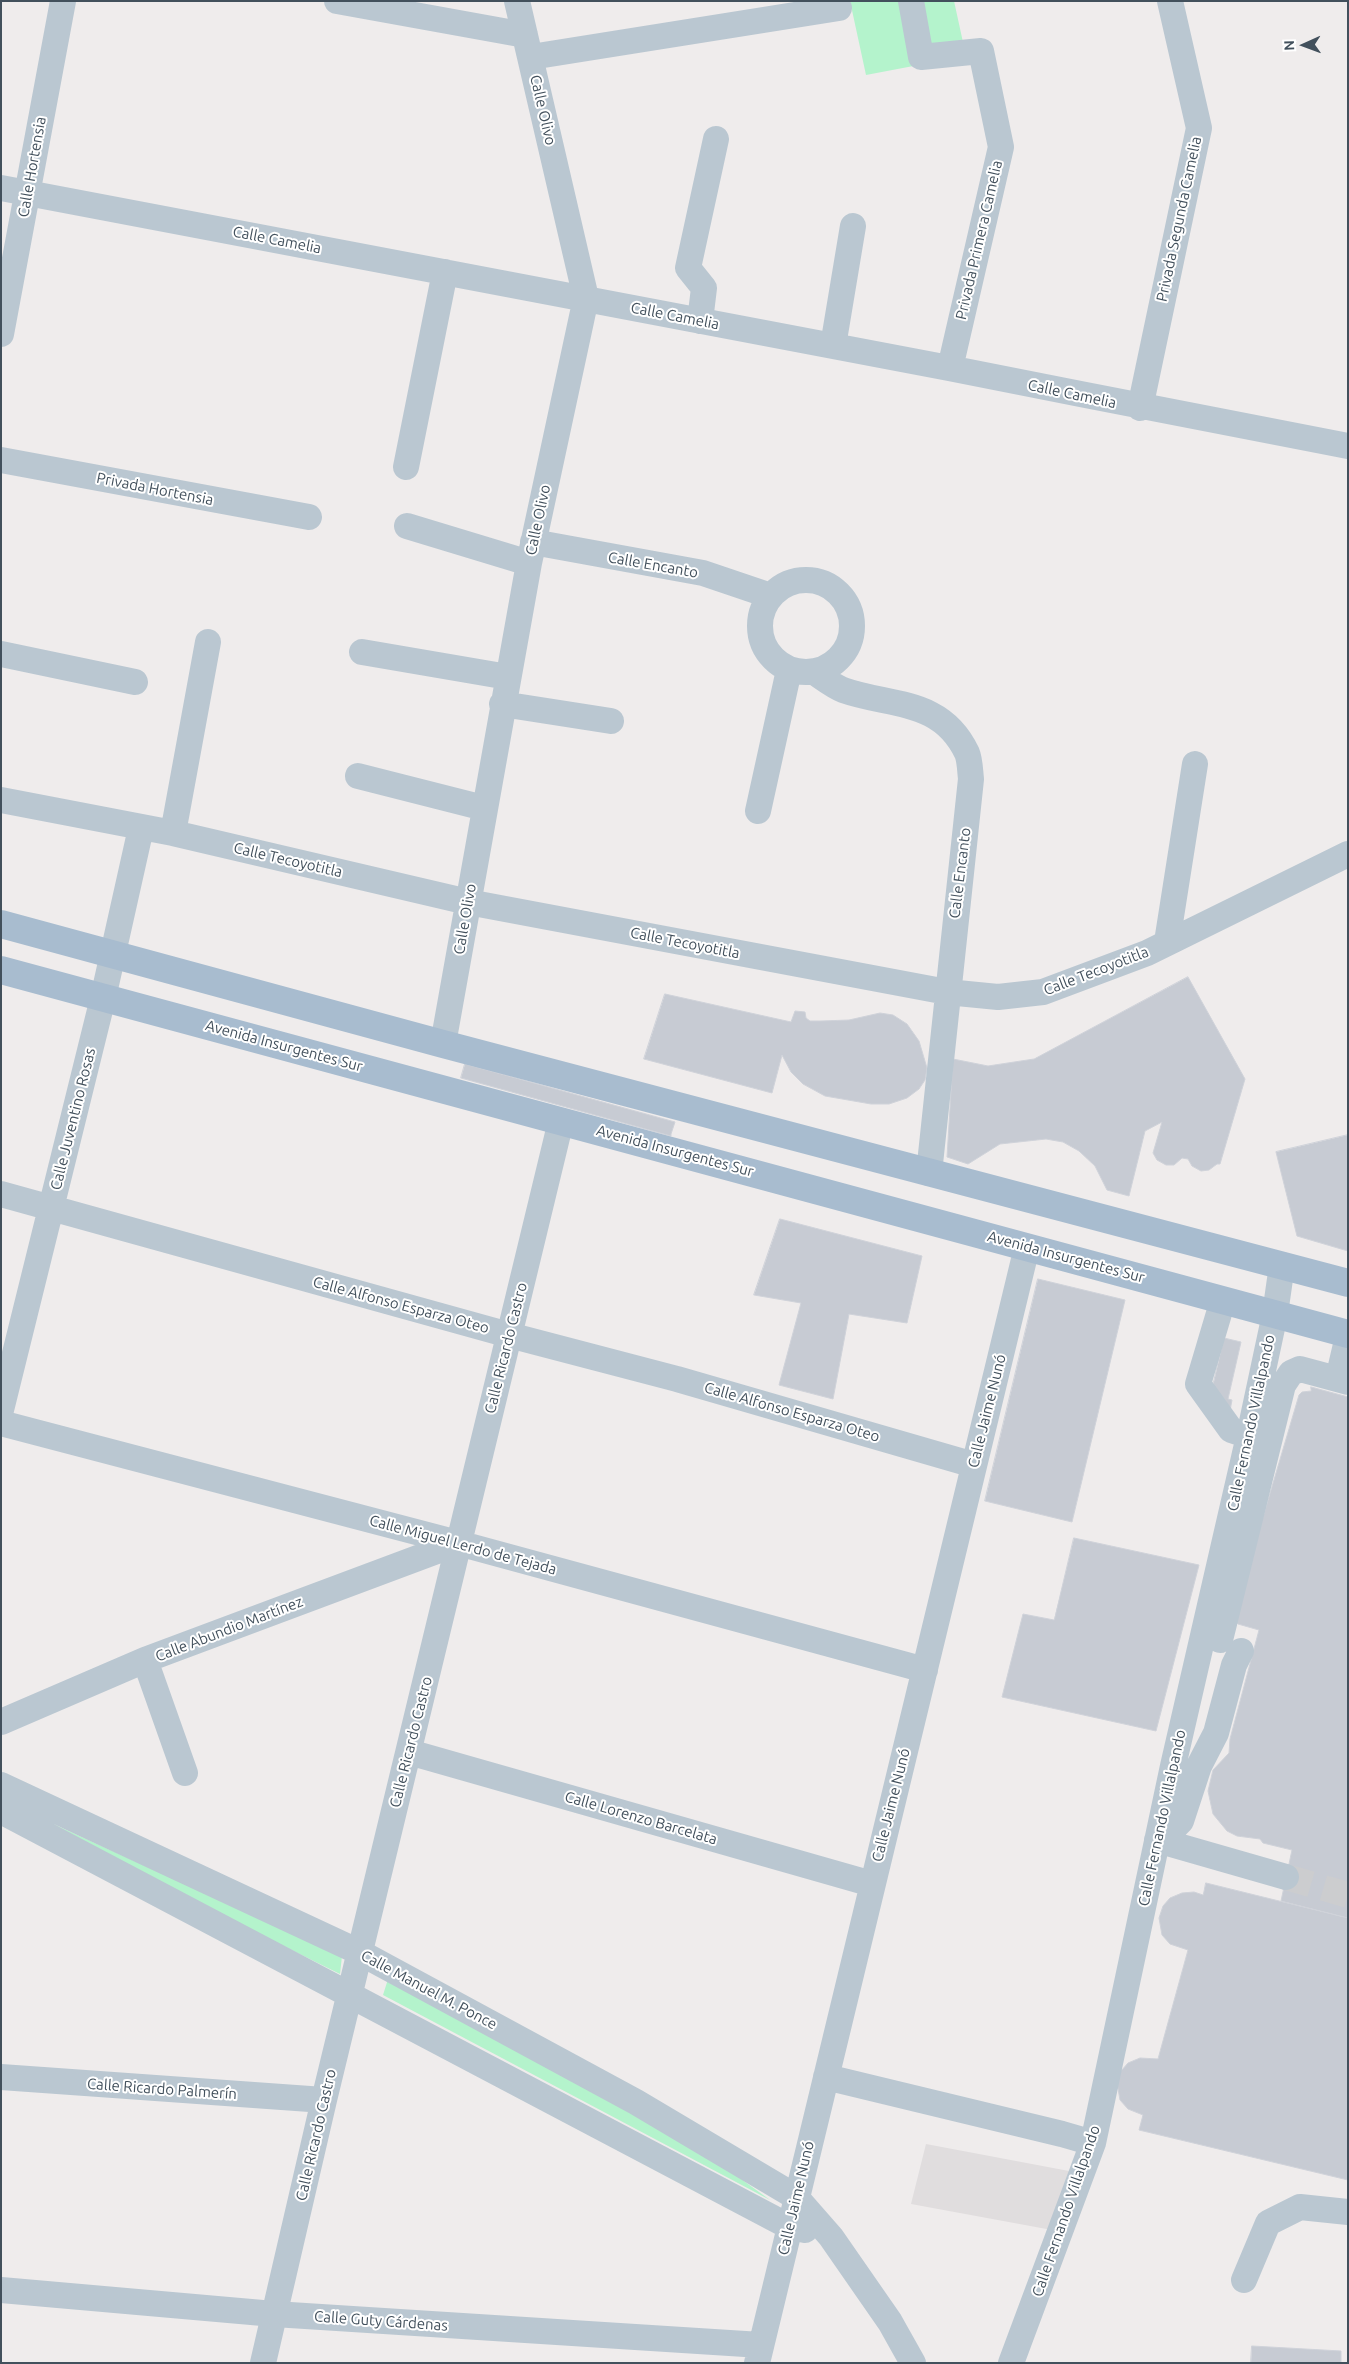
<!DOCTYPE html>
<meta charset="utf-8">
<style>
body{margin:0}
#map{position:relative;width:1349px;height:2364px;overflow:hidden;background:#efecec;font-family:Ubuntu,sans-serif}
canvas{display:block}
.frame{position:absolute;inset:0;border:2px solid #42505c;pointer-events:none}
.north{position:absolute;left:1279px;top:20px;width:50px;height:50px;-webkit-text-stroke:4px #fff;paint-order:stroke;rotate:268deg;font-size:14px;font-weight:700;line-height:20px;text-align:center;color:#42505c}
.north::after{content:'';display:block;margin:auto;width:18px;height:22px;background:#42505c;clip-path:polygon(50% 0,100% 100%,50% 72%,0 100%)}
</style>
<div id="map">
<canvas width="1349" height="2364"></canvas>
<div class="frame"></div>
<div class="north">N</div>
</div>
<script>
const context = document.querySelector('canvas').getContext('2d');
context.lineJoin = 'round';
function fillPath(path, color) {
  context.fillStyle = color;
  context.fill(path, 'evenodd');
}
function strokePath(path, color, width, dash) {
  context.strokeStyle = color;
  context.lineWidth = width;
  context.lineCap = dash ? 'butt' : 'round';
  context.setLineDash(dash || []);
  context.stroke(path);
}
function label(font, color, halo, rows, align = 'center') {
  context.font = font + ' Ubuntu,sans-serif';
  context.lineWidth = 4;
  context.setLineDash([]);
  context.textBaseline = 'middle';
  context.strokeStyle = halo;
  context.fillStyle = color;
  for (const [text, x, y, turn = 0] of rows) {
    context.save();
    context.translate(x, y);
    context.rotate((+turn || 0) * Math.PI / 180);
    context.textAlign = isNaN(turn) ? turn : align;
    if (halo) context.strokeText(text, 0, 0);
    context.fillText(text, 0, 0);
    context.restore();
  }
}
const education = new Path2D(`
 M926,2144L1069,2171L1052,2230L911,2204Z`);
const green = new Path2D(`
 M850,1H954L966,56L866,75Z
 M14,1806L342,1956L340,1974L11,1811Z
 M389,1976L715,2160L770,2200L383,1995Z`);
const building = new Path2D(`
 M1188,977L1245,1079L1220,1164H1217L1209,1170L1201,1171L1192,1166L1188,1159L1182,1158L1174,1165H1166L1157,1160L1153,1153L1162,1122L1145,1131L1129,1196L1107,1190L1095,1166L1079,1151L1063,1142L1046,1139L1000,1144L968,1164L947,1157L953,1059L988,1066L1034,1059Z
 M665,994L791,1022L795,1011L805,1012L806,1018L810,1021H821L849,1020L880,1013L893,1015L907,1024L919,1041L927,1068L925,1080L919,1089L907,1098L889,1104H871L825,1096L803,1084L791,1072L782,1055L772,1093L644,1059Z
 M465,1064L675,1122L671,1134V1136L461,1078Z
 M1348,1135V1251L1297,1236L1276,1152Z
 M780,1219L922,1256L907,1323L849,1314L833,1399L779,1385L801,1303L754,1295Z
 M1038,1279L1125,1300L1072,1522L985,1501Z
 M1224,1338L1241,1342L1228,1399L1232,1400L1230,1411L1210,1399Z
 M1311,1387L1348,1397V1918L1281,1901L1292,1850L1263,1843L1260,1839L1237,1836L1227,1831L1213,1814L1208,1791L1213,1770L1229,1753L1230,1739L1259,1630L1238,1624L1235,1621V1612L1299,1395L1302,1392L1311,1391Z
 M1074,1538L1199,1565L1156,1731L1002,1697L1023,1614L1054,1620Z
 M1206,1883L1348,1918V2180L1139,2130L1143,2115L1128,2109L1120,2100L1117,2083L1121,2071L1128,2063L1140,2058L1158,2059L1188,1950L1170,1944L1162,1935L1159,1918L1163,1906L1170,1898L1182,1893L1194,1892L1203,1895Z
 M1252,2346L1341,2351V2363H1251Z`);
const minorTunnel = new Path2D(`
 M1286,1877L1348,1895`);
const minor = new Path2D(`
 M337,1L525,35
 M911,1L921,57L981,51L1001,147L950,368
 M531,57L839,8
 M1,188C317,247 633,306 949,368C1082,394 1214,421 1348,446
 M700,321L704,288L688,268L716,139
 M1,334L63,1
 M833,346L853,226
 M1140,408L1199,128L1170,1
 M1,460L309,517
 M406,467L445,272
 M407,526L529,563
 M533,542L703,573L771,596
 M760 626a46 46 0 1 1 92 0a46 46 0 1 1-92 0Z
 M362,652L508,677
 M1,654L135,682
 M814,672C823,678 833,686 843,690C891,707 941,698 967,753C970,760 970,771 971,779L929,1173
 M502,704L611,721
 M358,776L484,808
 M1,800L173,833L468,902L947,992L998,997L1043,992L1147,953L1348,854
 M758,811L789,670
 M173,833L208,642
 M1167,942L1195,764
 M443,1044L529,563L586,298L517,1
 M1,1194L509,1335L677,1379L974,1465
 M1223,1300L1198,1384L1231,1430L1249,1436
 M1338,1379L1348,1336
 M1,1410L103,998L141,828
 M1,1423L458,1543L925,1670
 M1220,1640L1283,1385L1291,1373L1300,1369L1348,1382
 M145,1660L185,1773
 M1,1722L145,1660L458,1543
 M409,1752L872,1884
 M1,1785L359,1952L636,2102L796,2197L831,2237L890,2322L913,2363
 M1,1811L790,2227L805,2230
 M1173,1829L1181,1821L1199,1766L1216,1733L1234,1665L1241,1651
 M1157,1840L1286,1877
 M1,2077L324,2100
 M826,2077L1062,2134L1093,2143
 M1244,2280L1268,2223L1300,2207L1348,2212
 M1,2290L274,2314L761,2345
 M263,2363L324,2100L561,1121
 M757,2363L1027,1247
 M1011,2363L1093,2143L1173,1766L1249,1436L1275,1314L1282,1265`);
const major = new Path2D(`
 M1,924L443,1044L1348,1283
 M1,970L1348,1334`);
const streetNames = [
 ["Calle Olivo",543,110,77],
 ["Calle Hortensia",32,167,-80],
 ["Privada Segunda Camelia",1179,219,-78],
 ["Calle Camelia",277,240,11],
 ["Privada Primera Camelia",979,240,-77],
 ["Calle Camelia",675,316,11],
 ["Calle Camelia",1072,394,12],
 ["Privada Hortensia",155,489,11],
 ["Calle Olivo",538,520,-78],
 ["Calle Encanto",653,565,10],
 ["Calle Tecoyotitla",288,860,13],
 ["Calle Encanto",960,873,-83],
 ["Calle Olivo",465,919,-80],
 ["Calle Tecoyotitla",685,943,11],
 ["Calle Tecoyotitla",1096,971,-21],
 ["Avenida Insurgentes Sur",284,1046,15],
 ["Calle Juventino Rosas",73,1119,-76],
 ["Avenida Insurgentes Sur",675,1151,15],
 ["Avenida Insurgentes Sur",1066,1257,15],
 ["Calle Alfonso Esparza Oteo",401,1305,15],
 ["Calle Ricardo Castro",506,1348,-76],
 ["Calle Jaime Nunó",987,1411,-76],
 ["Calle Alfonso Esparza Oteo",792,1412,16],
 ["Calle Fernando Villalpando",1251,1423,-78],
 ["Calle Miguel Lerdo de Tejada",463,1545,15],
 ["Calle Abundio Martínez",229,1629,-21],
 ["Calle Ricardo Castro",411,1742,-76],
 ["Calle Jaime Nunó",891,1805,-76],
 ["Calle Lorenzo Barcelata",641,1818,16],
 ["Calle Fernando Villalpando",1162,1818,-78],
 ["Calle Manuel M. Ponce",429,1990,28],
 ["Calle Ricardo Palmerín",162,2089,4],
 ["Calle Ricardo Castro",316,2135,-77],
 ["Calle Jaime Nunó",796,2198,-77],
 ["Calle Fernando Villalpando",1066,2211,-71],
 ["Calle Guty Cárdenas",381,2321,4]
];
fillPath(education, '#e0ddde');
fillPath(green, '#b4f3cc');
fillPath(building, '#c7cbd3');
strokePath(building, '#cfd2d9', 1);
strokePath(minorTunnel, '#cccdcf', 26, [26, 13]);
strokePath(minor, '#bac7d1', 26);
strokePath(major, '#a8bccf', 28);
label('15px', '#42505c', '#fff', streetNames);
</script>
